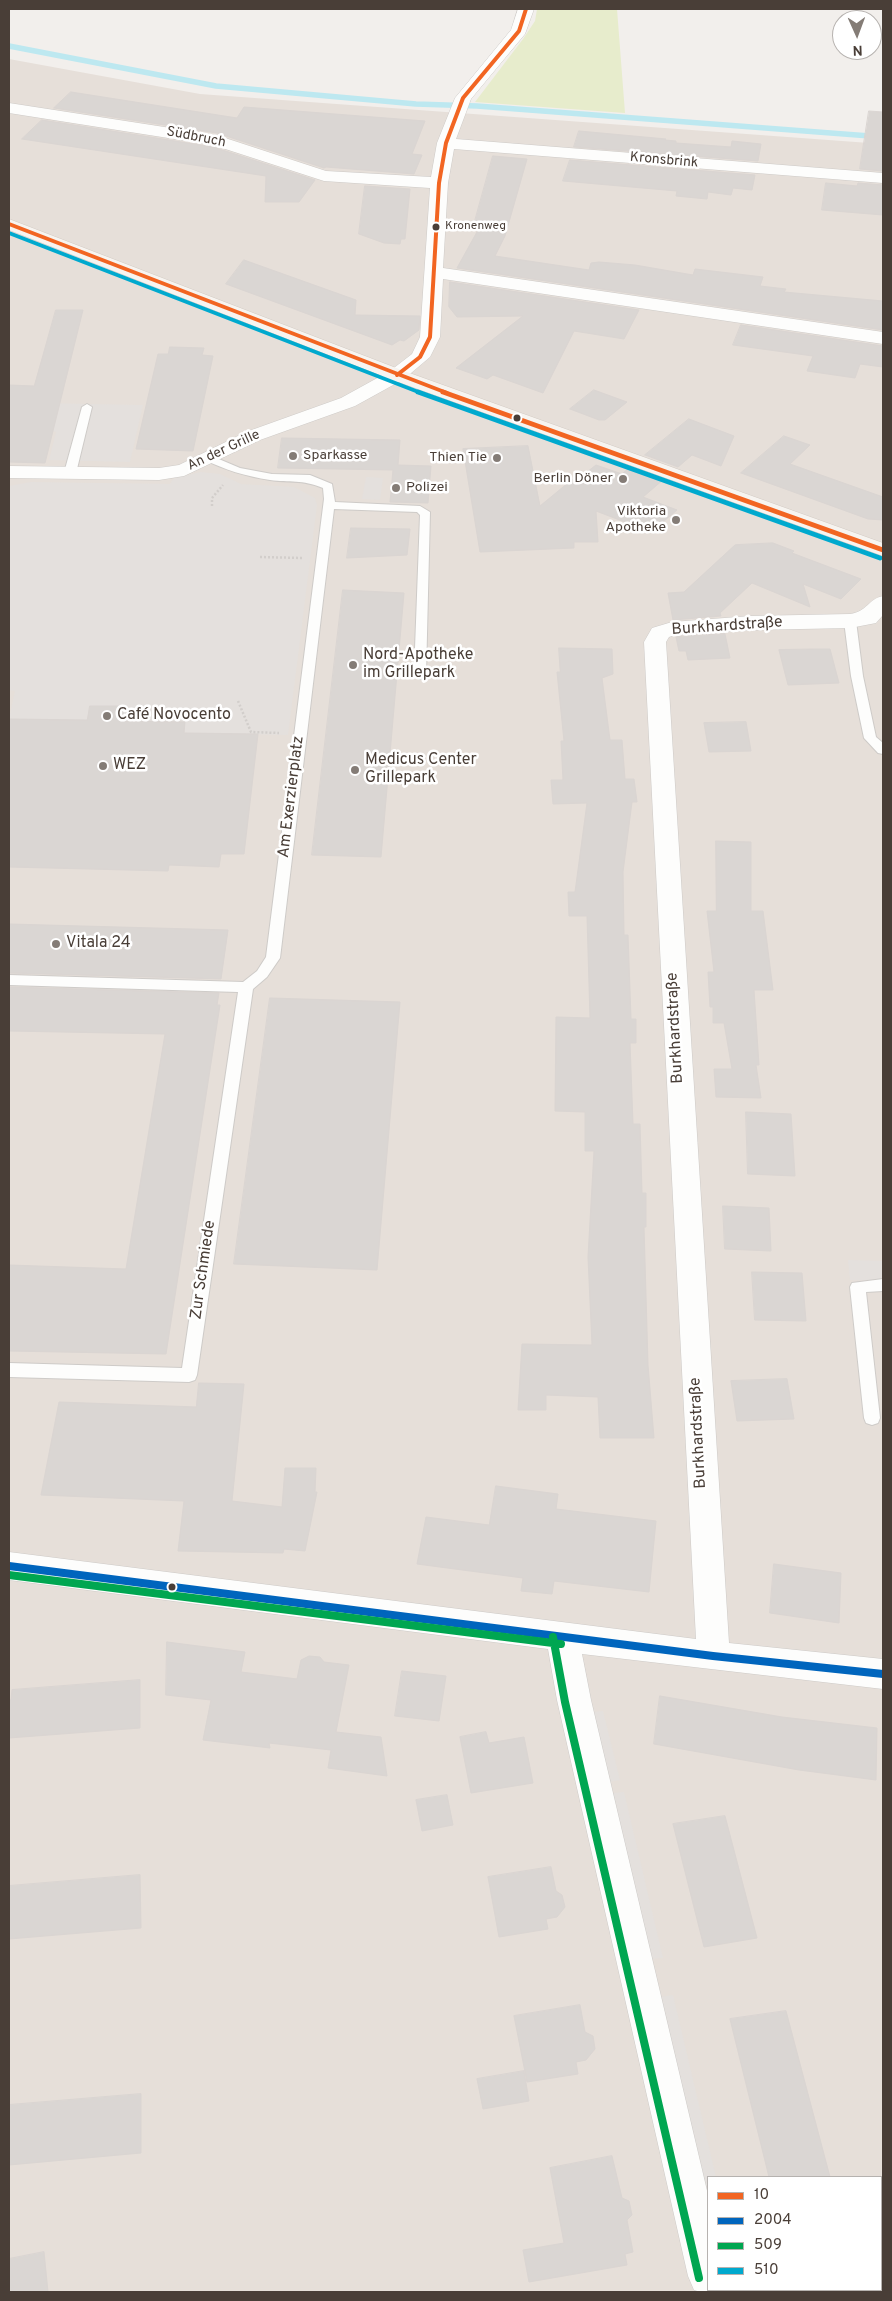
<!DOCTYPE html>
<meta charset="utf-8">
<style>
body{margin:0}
#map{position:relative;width:892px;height:2301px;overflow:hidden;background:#f2efec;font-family:Overpass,sans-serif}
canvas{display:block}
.frame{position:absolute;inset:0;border:10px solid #493e37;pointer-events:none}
.legend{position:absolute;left:707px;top:2176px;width:175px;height:115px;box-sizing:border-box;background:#fff;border:1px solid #b6b2af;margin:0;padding:6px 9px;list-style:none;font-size:15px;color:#493e37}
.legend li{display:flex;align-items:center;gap:10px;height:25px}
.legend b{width:25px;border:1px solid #b6b2af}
.north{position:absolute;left:832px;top:10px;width:50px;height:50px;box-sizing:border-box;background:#fff;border:1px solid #b6b2af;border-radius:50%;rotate:178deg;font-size:14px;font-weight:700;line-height:20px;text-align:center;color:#493e37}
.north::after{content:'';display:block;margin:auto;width:18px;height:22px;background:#847c76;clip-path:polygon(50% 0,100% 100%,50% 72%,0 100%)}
</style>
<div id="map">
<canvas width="892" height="2301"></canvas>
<div class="frame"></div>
<ul class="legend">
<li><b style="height:6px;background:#f26522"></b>10</li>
<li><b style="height:6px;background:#0065bd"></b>2004</li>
<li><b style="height:6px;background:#00a651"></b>509</li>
<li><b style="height:6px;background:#00a9ce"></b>510</li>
</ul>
<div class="north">N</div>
</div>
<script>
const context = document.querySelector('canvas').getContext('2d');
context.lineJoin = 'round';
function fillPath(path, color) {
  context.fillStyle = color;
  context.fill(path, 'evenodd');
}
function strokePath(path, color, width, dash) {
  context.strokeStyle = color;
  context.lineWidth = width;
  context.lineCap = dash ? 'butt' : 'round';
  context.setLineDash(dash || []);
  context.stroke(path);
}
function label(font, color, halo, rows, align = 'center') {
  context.font = font + ' Overpass,sans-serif';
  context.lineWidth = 5;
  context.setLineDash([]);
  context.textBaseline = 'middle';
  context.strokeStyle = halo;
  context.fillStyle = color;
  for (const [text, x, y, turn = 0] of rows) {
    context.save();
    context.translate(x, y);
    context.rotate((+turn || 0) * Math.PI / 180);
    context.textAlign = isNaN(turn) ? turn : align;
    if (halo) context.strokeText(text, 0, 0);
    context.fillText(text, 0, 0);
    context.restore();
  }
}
const residential = new Path2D(`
 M9,59L200,94L883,144V2292H9ZM708,2177H881V2290H708Z`);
const green = new Path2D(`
 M537,9H617L625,113L475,102L523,39L535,21Z`);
const parking = new Path2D(`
 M37,403L143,405L130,462L49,460L56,432L30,424Z
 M200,472L220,474L241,484L294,487L315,498L317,505L288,735L184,733L185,722L125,721L127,706H90L87,720L28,728H9V718L15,691L9,690V486L31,482L170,484L173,479Z
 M366,477L383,478L380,500L362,499Z
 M848,1260L883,1261V1281L850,1280Z
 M603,1711L620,1780L608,1782L591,1712Z
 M624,1792L663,1958L651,1959L612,1793Z
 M673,1995L716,2177H708V2201L660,1997Z`);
const stream = new Path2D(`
 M9,46L216,86L416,104L477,106L883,137`);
const building = new Path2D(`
 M71,92L237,118L244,107L425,121L412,154L422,155L414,174L326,167L324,168L217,133L54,108Z
 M869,111L883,112V171L860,169Z
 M42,120L213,147L315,180L299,202H265L266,176L22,139Z
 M579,131L666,139L665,140L676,141V143L731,147L732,141L761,144L758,161L574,147Z
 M493,156L527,159L505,236L495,256L589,270L591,263L599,262L635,265L693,275L695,269L763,277L760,286L786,289L784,292L883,301V330L457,268L483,221H475Z
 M570,160L755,175L752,190L733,188L731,195L708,192L707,199L676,196L677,191L563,181Z
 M826,183L857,186L858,183L883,185V215L822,210Z
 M365,186L410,189L405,239H401L400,244L384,243L359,234Z
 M244,260L356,300L355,315L420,316L419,330L404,341L400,340L392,345L226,284Z
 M450,282L639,310L624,339L574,331L543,393L493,375L487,379L456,368L523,316L457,317L449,307Z
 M56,310H83L45,463L9,462V385L34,386Z
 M741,325L883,346V367L860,364L855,378L807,371L813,356L733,345Z
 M170,347L204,348L202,355L213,356L193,451L136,449L158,354H168Z
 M594,390L627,402L605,420H599L570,409Z
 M689,419L734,436L721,466L692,455L678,467L645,455Z
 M784,436L810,445L790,464L883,497V520L868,519L741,473Z
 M282,438L400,440L398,465L431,466L428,503L390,502L393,470L278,468Z
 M528,446L540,506L574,478L578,479L596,465L622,474L630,467L664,479L643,497L677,510L651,532L596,511L598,542H574V548L480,552L463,449Z
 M351,528L410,529L407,555L347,558Z
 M773,543L794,551L792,553L861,579L841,599L803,584L810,607L752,583L720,613L721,616L673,620L668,593L684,592L735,545Z
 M343,590L404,593L381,857L312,855Z
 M725,634L730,658L688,660L686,651H679L676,637Z
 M559,648L612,649L613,674L602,678L610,740H622L625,779H634L637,802H632L623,872L624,935H628L631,1019H636V1043H630L633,1124H640L642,1193H646V1227H644L648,1365L654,1438H600L598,1397L546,1395V1410H518L522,1344L592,1345L588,1257L594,1151H585V1112L555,1111L556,1017L590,1018L587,916H569L568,892H575L587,803L553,804L551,780H563L561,741H564L557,672H560Z
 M814,649H830L839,683L788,685L779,650Z
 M90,706H127L125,721L185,722L184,733L258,734L244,854H221L219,867L169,865L168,871L9,867V719L87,720Z
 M746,722L751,751L709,752L704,723Z
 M716,841L751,842V911H763L773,990H754L759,1065H756L761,1098L716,1097L714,1069H732L724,1023H713V1007H710L708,972H714L707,911H716Z
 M9,924L228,930L221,979L9,973Z
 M9,987L219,993L217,1005H220L166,1354L9,1351V1265L126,1269L165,1034L9,1031Z
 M270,998L400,1002L377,1270L234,1264Z
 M746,1112L791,1114L795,1176L748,1174Z
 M723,1206L769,1208L771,1251L725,1249Z
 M752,1272L802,1273L806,1321L755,1320Z
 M787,1379L794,1419L737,1421L731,1381Z
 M199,1383L244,1384L232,1501L282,1507L285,1468H316L315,1492H317L305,1551L284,1549L283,1553L178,1551L184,1501L41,1495L59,1402L196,1407Z
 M496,1486L558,1494L556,1509L656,1521L649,1592L554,1581L552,1594L521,1591L523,1578L417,1564L426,1517L489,1525Z
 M774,1564L841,1573L839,1623L770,1613Z
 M167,1642L245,1652L241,1672L297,1679L301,1660L309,1656L320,1657L324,1662L349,1665L336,1732L381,1737L387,1776L328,1768L331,1750L269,1743L270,1748L203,1740L211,1700L166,1695Z
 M402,1671L446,1676L439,1721L395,1716Z
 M140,1680V1728L9,1738V1700H11L12,1690Z
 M660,1696L782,1717L877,1728L876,1780L799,1770L654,1744Z
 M486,1732L489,1743L524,1737L533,1783L471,1793L460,1737Z
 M447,1795L453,1825L422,1831L416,1800Z
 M725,1816L757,1938L704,1947L673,1824Z
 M551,1867L556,1891L562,1895L565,1907L557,1917L546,1919L548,1929L499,1937L488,1877Z
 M140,1875L141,1928L9,1939V1886Z
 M580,2005L585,2032L593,2036L595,2049L586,2060L576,2062L578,2074L527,2082L514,2016Z
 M786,2011L830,2177H769L730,2019Z
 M524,2071L529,2101L483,2109L477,2079Z
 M141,2094V2153L9,2165V2105Z
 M612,2156L622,2198L629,2201L632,2215L627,2220L633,2252L625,2254L627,2265L529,2282L523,2250L564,2243L550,2168Z
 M44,2252L48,2292H9V2259Z`);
const path = new Path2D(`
 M212,506V498L223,485
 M260,557L302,558
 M238,701L251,732L279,733`);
const lane = new Path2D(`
 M87,404L92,407L76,473L74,475H66L64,473L82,407Z
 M207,454L240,468L272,474L310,475L332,484L335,502L420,506L430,512L426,675L420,679L414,675L420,515L417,512L334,509L280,958L267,977L253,989L197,1375L195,1380L189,1382L9,1377V1363L182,1368L238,992L9,985V975L243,982L257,971L266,957L324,499L323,488C302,479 290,483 270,480C245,476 225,470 203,459L201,457Z
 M850,617L856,621L863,676L876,737L883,743V754L878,753L864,738L851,676L844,621Z
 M883,1279V1291L866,1292L880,1418L878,1423L872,1425L866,1423L864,1418L850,1287L852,1283Z`);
const street = new Path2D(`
 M518,9H534L525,34L471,99L456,139L883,173V183L454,149L448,183L443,268L883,332V344L443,279L440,337L430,357L404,379L355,406L260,440L184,476L159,480L9,478V466L159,468L179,465L246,432L341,398L390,371L412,354L420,337L430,188L324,181L213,145L9,113V103L216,135L326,171L431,177L437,143L455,98L511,30Z
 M883,596V615L876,623L850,628L751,630L675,635L669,637L666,642L729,1643L883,1659V1689L582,1654L591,1700L708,2195V2290H722C713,2293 703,2293 694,2290L688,2276L557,1700L548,1649L9,1580V1552L696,1639L644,642L652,628L672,622L751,616L850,614C867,612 868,599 883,596Z`);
const secondary = new Path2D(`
 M9,219L404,371L883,543V556L390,379L9,230Z`);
const bus1Far1 = new Path2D(`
 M9,224L447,393
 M397,375L420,357L430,337L439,183L446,143L463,98L519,31L526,9`);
const bus1 = new Path2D(`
 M443,392L883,550`);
const bus2 = new Path2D(`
 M9,1566L713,1656L883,1674`);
const bus3 = new Path2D(`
 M9,1575L561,1644
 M553,1637L565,1702L699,2278`);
const bus4Far1 = new Path2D(`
 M9,233L421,393`);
const bus4 = new Path2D(`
 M418,392L880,558`);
const markers = [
 [436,227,4.5,"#493e37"],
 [517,418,4.5,"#493e37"],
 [293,456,5,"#847c76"],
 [497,458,5,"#847c76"],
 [623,479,5,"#847c76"],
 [396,488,5,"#847c76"],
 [676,520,5,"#847c76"],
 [353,665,5,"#847c76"],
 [107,716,5,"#847c76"],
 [103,766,5,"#847c76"],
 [355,770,5,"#847c76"],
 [56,944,5,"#847c76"],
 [172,1587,4.5,"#493e37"]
];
const farBusnames = [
 ["Kronenweg",445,227]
];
const farStreetnames = [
 ["Südbruch",196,138,11],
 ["Kronsbrink",664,161,5],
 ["An der Grille",224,451,-25]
];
const farPoinames = [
 ["Sparkasse",303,456,"left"],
 ["Thien Tie",487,458],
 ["Berlin Döner",613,479],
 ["Polizei",406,488,"left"],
 ["Viktoria",666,512],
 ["Apotheke",666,528]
];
const streetNames = [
 ["Burkhardstraße",727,627,-4],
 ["Am Exerzierplatz",292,797,-83],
 ["Burkhardstraße",676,1028,-93],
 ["Zur Schmiede",204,1270,-82],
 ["Burkhardstraße",699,1433,-93]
];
const poiNames = [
 ["Nord-Apotheke",363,656],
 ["im Grillepark",363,674],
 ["Café Novocento",117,716],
 ["Medicus Center",365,761],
 ["Grillepark",365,779],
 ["WEZ",113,766],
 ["Vitala 24",66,944]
];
fillPath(residential, '#e6dfd9');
fillPath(green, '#e7eccc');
fillPath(parking, '#e4e0dd');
strokePath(stream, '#bde8f0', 5.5);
fillPath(building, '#dad6d3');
strokePath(building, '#dad5d2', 1);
strokePath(lane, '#cecbc8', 2);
strokePath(street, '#cecbc8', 1);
strokePath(secondary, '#d3cbc4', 1);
strokePath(path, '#d2cecb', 2.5, [2, 2]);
fillPath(lane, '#fdfdfc');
fillPath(street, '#fdfdfc');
fillPath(secondary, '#f7f4f0');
strokePath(bus1Far1, '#f26522', 4);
strokePath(bus1, '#f26522', 5);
strokePath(bus2, '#0065bd', 8);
strokePath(bus3, '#00a651', 8);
strokePath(bus4Far1, '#00a9ce', 4);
strokePath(bus4, '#00a9ce', 5);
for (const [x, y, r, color] of markers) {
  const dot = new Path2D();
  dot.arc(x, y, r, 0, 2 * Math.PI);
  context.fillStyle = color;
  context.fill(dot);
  strokePath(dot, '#fff', 2);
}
label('12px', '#493e37', '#fff', farBusnames, 'left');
label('14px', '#493e37', '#fff', farStreetnames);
label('14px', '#493e37', '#fff', farPoinames, 'right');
label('16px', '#493e37', '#fff', streetNames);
label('16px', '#493e37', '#fff', poiNames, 'left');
</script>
